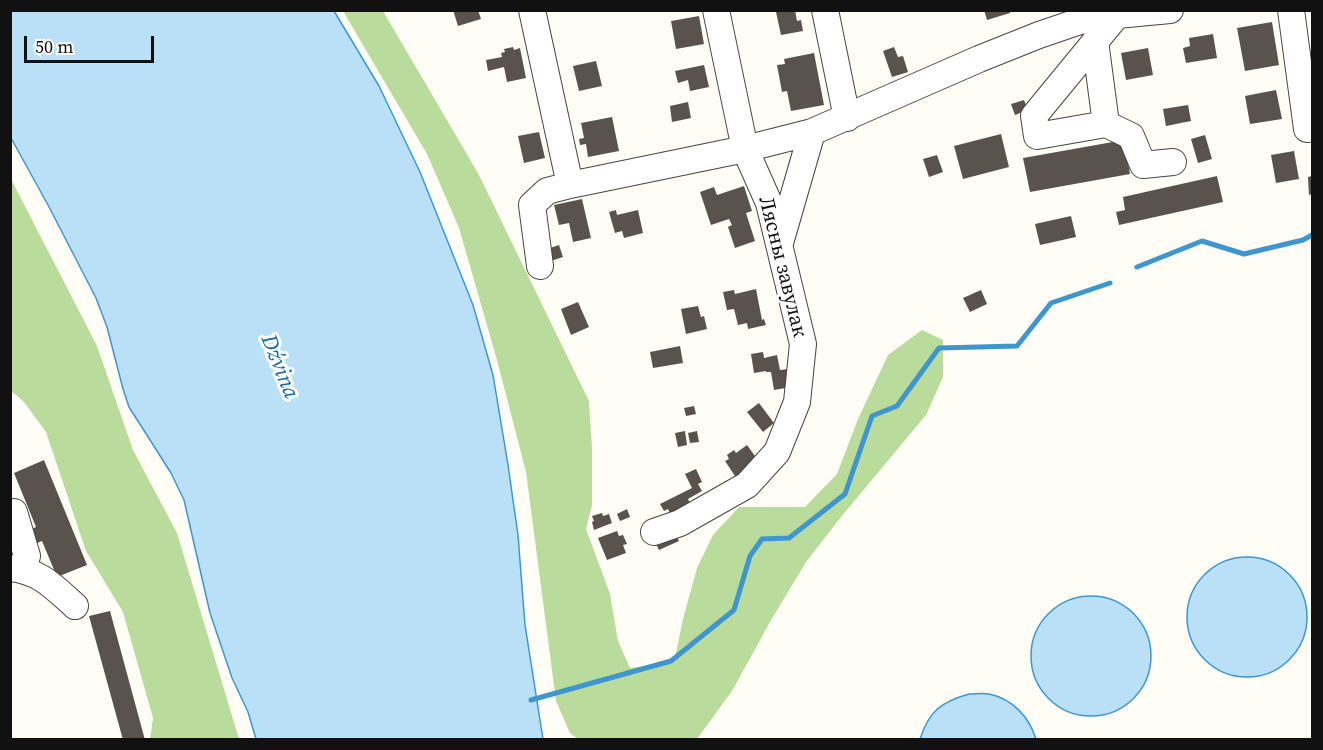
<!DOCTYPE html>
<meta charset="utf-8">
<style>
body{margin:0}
#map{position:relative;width:1323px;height:750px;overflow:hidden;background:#fffdf5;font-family:"Source Serif 4",serif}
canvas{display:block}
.frame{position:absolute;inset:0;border:12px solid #111;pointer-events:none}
.scale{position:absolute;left:24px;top:36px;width:130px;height:27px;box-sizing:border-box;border:3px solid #111;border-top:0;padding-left:8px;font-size:18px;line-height:21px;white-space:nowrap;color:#111;-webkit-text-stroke:4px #fff;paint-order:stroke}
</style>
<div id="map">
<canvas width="1323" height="750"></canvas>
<div class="frame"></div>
<div class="scale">50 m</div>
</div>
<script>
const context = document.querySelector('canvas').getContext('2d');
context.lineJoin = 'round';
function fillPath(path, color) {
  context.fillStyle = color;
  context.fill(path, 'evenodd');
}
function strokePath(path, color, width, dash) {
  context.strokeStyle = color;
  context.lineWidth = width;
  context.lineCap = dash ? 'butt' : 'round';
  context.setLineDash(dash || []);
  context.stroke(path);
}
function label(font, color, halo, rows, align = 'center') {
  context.font = font + ' "Source Serif 4",serif';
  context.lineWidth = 6;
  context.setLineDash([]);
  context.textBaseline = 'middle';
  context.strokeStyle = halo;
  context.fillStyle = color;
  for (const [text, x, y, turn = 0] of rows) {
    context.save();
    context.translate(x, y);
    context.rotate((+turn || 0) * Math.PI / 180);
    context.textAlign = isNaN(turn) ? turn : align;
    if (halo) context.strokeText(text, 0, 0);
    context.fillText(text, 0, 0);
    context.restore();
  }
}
const forest = new Path2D(`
 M343,11H383L478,173L589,401L592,448V505L586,529L610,594L618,641L630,668L674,662L683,619L697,568L713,535L739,507H805L837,474L858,419L888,355L922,330L943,340V377L926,415L841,517L806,562L770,622L732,691L697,739L579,740L570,733L556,701L526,472L497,360L459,228L427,154Z
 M11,179L97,346L133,450L177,533L239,739H150L153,718L123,612L86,551L46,432L24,402L11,391Z`);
const water = new Path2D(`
 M10,11H334L379,86L420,172L473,305L493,375L508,465L518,535L525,625L543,739H256L248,712L232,678L210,613L184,500L171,473L129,407L123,389L107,327L96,298L48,205L11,138Z
 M1187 617a60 60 0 1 1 120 0a60 60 0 1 1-120 0Z
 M1031 656a60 60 0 1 1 120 0a60 60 0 1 1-120 0Z
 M969,694C975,694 983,693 989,694C1013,699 1029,717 1036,739H920C929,711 941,702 969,694Z`);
const stream = new Path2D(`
 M1137,267L1202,241L1244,254L1303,240L1312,235
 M531,700L671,661L734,610L750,556L762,539L789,538L845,494L872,416L897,406L939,348L1017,346L1051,303L1110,283`);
const building = new Path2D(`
 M453,10H478L481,19L458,26Z
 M784,10H795L797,21L801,20L803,31L781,35L776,12Z
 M984,10H1010V13L987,20Z
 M699,16L704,44L676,49L671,21Z
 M1272,22L1279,65L1245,71L1237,28Z
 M1213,34L1217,58L1186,63L1183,48L1190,46L1189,38Z
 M513,47L514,50L520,48L526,78L507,82L504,67L488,71L486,60L502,57L501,53L505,52L504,49Z
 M894,47L898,57L903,56L908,72L892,77L883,51Z
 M1148,48L1153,75L1126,80L1121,53Z
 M814,53L824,105L791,111L787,91L782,92L777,65L785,64L784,59Z
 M596,61L602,86L579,91L573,66Z
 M704,65L709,87L690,91L688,80L678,83L675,71Z
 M1276,90L1282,119L1250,124L1245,96Z
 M1024,100L1028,110L1015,115L1011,104Z
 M688,102L691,118L672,122L670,106Z
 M1188,105L1191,121L1166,126L1163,109Z
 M612,117L619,151L588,157L586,144L580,145L579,139L584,138L581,123Z
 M539,132L545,158L524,163L518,136Z
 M1001,134L1009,167L963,179L954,146Z
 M1205,135L1212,159L1198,163L1191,139Z
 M1124,140L1130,174L1030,192L1023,158Z
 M1294,151L1299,179L1276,183L1271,155Z
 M937,155L943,172L929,177L923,159Z
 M1217,176L1223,202L1119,225L1116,212L1125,210L1123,197Z
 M1312,176V194L1309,195L1308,177Z
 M744,186L752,211L746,213L755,241L735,248L728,227L732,225L729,219L711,225L700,192L714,187L717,195Z
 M582,199L591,238L573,242L569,223L559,225L554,205Z
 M616,210L617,215L638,210L643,233L624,238L622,231L615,233L609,212Z
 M1071,216L1076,237L1040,245L1035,224Z
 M559,245L563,257L551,261L547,249Z
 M756,289L762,320L764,319L766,325L748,329L747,323L738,325L734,309L727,310L723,292L734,290L735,294Z
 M981,290L987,304L970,312L963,298Z
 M578,302L589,327L571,335L561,309Z
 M698,306L701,317L704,316L707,329L686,334L681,309Z
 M680,346L683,363L653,368L650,352Z
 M763,352L764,358L777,355L780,370L788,369L791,387L774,390L771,372H766V371L754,373L751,354Z
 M759,403L774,423L763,432L747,412Z
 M694,406L696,414L686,416L684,408Z
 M685,431L687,445L678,447L675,433Z
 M697,431L699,442L690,443L688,433Z
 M747,445L760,463L737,479L725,461L729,459L727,455L734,450L736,453Z
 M44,460L87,565L57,577L42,541L35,544L29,530L36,527L14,473Z
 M696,469L702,482L698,484L702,491L688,499L694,512L674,522L668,509L664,511L660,504L692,488L685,474Z
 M627,509L630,517L620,521L617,514Z
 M602,513L603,516L609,514L612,523L594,530L592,522L594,521L592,516Z
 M673,529L679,541L659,550L653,538Z
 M617,531L619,536L623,535L627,544L623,545L626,553L607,560L598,538Z
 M110,611L145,740H123L89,616Z`);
const minor = new Path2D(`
 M532,10L570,185
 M825,10L847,118
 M1115,10L1117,15L1034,116L1037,136L1106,124L1131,136L1143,165L1173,162
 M1291,10L1307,129
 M1095,41L1106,124
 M780,243L812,132
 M540,266L532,205L547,191L570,185L745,149L812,132L979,59L1039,35L1086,19L1117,15L1170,10
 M14,512L27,556L23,569
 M654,532L680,523L747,485L777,452L797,402L803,344L769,203L745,149L716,10
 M10,568C40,571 54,587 75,606`);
const streetNames = [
 ["Лясны завулак",782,267,76]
];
const waterNames = [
 ["Dźvina",279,367,68]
];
fillPath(forest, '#b9dc9c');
fillPath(water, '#b9e0f7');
strokePath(water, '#3f96cf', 1.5);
strokePath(stream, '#3f96cf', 5);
fillPath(building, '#5a524d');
strokePath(minor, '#444', 28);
strokePath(minor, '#fff', 26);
label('21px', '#111', '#fff', streetNames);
label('italic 22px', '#1768a6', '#fff', waterNames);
</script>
